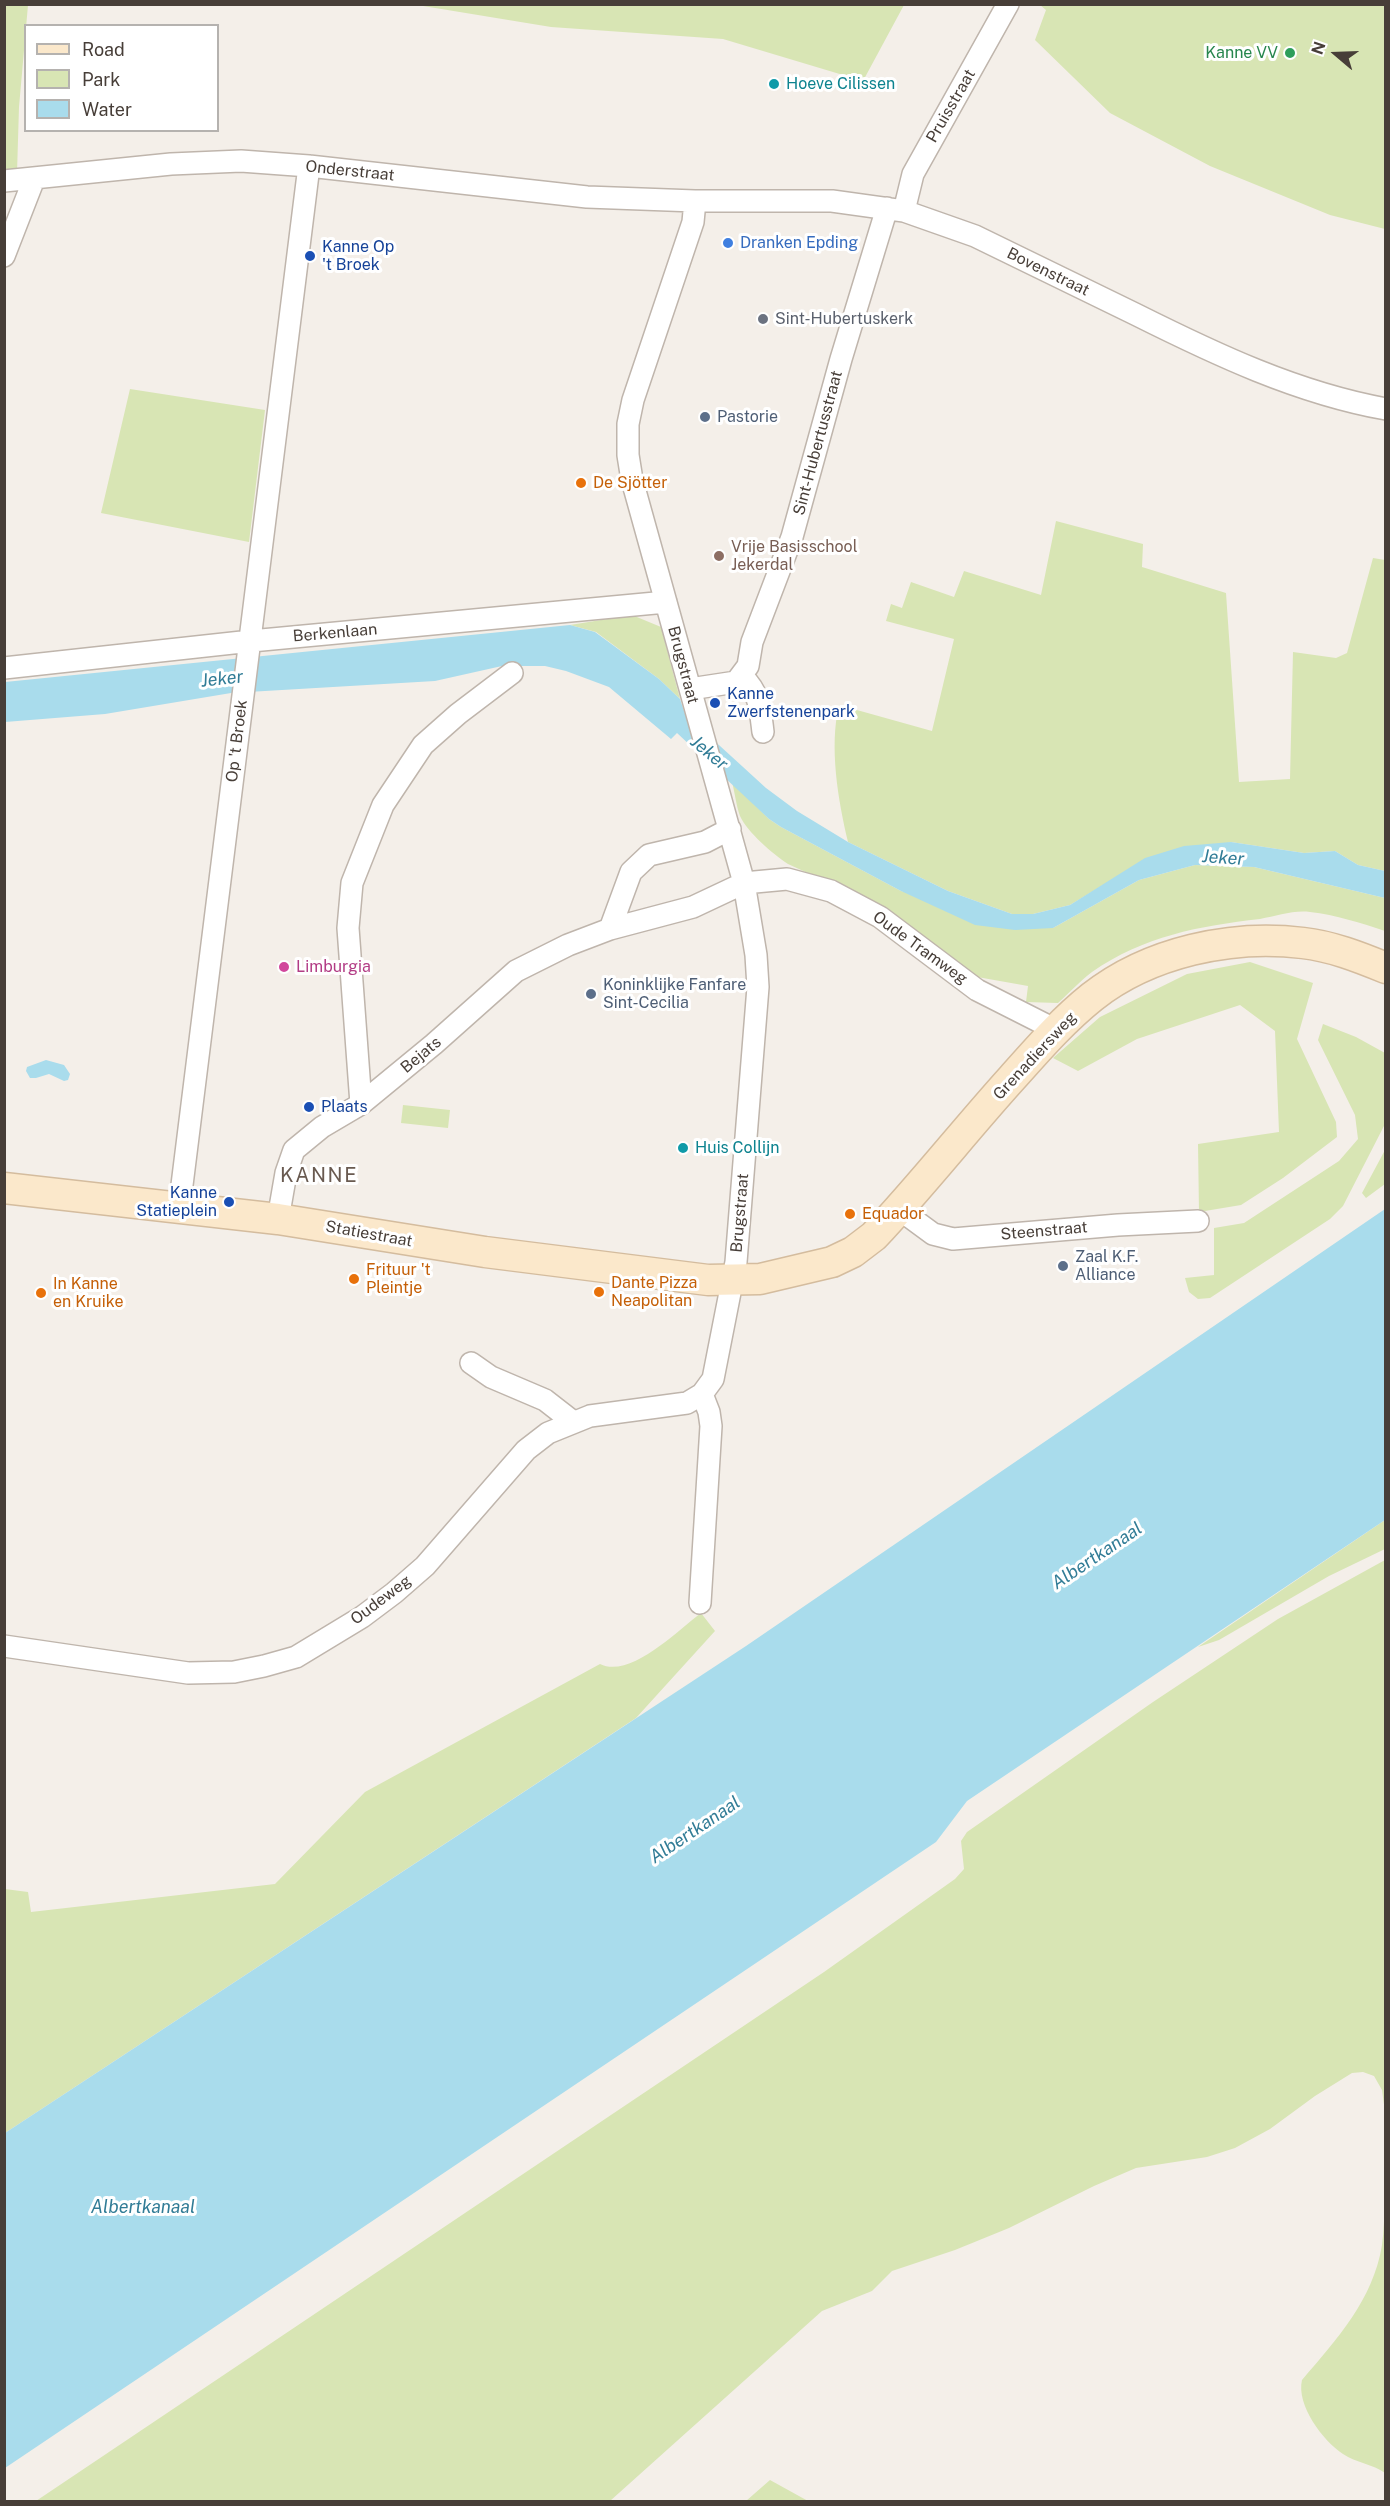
<!DOCTYPE html>
<meta charset="utf-8">
<style>
body{margin:0}
#map{position:relative;width:1390px;height:2506px;overflow:hidden;background:#f4efe9;font-family:"Public Sans",sans-serif}
canvas{display:block}
.frame{position:absolute;inset:0;border:6px solid #473e38;pointer-events:none}
.legend{position:absolute;left:24px;top:24px;width:195px;height:108px;box-sizing:border-box;background:#fff;border:2px solid #b5b2af;margin:0;padding:8px 10px;list-style:none;font-size:18px;color:#473e38}
.legend li{display:flex;align-items:center;gap:12px;height:30px}
.legend b{width:30px;border:2px solid #b5b2af}
.north{position:absolute;left:1306px;top:24px;width:60px;height:60px;-webkit-text-stroke:4px #fff;paint-order:stroke;rotate:289deg;font-size:16px;font-weight:700;line-height:24px;text-align:center;color:#473e38}
.north::after{content:'';display:block;margin:auto;width:21px;height:27px;background:#473e38;clip-path:polygon(50% 0,100% 100%,50% 72%,0 100%)}
</style>
<div id="map">
<canvas width="1390" height="2506"></canvas>
<div class="frame"></div>
<ul class="legend">
<li><b style="height:8px;background:#fbe8cb"></b>Road</li>
<li><b style="height:16px;background:#d8e5b4"></b>Park</li>
<li><b style="height:16px;background:#a9dcec"></b>Water</li>
</ul>
<div class="north">N</div>
</div>
<script>
const context = document.querySelector('canvas').getContext('2d');
context.lineJoin = 'round';
function fillPath(path, color) {
  context.fillStyle = color;
  context.fill(path, 'evenodd');
}
function strokePath(path, color, width, dash) {
  context.strokeStyle = color;
  context.lineWidth = width;
  context.lineCap = dash ? 'butt' : 'round';
  context.setLineDash(dash || []);
  context.stroke(path);
}
function label(font, color, halo, rows, align = 'center') {
  context.font = font + ' "Public Sans",sans-serif';
  context.lineWidth = 6;
  context.setLineDash([]);
  context.textBaseline = 'middle';
  context.strokeStyle = halo;
  context.fillStyle = color;
  for (const [text, x, y, turn = 0] of rows) {
    context.save();
    context.translate(x, y);
    context.rotate((+turn || 0) * Math.PI / 180);
    context.textAlign = isNaN(turn) ? turn : align;
    if (halo) context.strokeText(text, 0, 0);
    context.fillText(text, 0, 0);
    context.restore();
  }
}
const green = new Path2D(`
 M4,5H28L19,107L17,173L4,174Z
 M417,5L904,4V5L863,81L723,39L551,27Z
 M1040,5H1385V229L1330,215L1210,166L1110,113L1035,40L1046,10Z
 M130,389L265,410L249,542L101,513Z
 M1056,521L1143,544L1142,567L1226,593L1239,782L1290,779L1293,652L1336,658L1347,653L1373,558L1385,560V871L1358,865L1335,851L1304,853L1231,842L1105,884L1070,905L1033,914H1012L948,891L848,842C838,800 829,747 839,705L932,731L954,639L886,621L891,604L902,608L911,582L954,597L964,571L1041,595Z
 M632,615L661,627L680,699L659,679L596,632L570,625Z
 M732,782L769,819L781,827L901,891L1053,928L1139,880L1195,865L1254,867L1385,898V931C1361,923 1336,915 1310,912C1293,910 1277,916 1260,919C1199,926 1144,936 1092,972C1080,981 1069,993 1058,1003L1026,1002L1028,986L966,975L860,897L788,864C773,854 747,832 740,816C736,805 735,793 732,782Z
 M1250,962L1313,983L1297,1039L1336,1122L1337,1137L1283,1178L1241,1205L1199,1212L1198,1144L1279,1132L1275,1031L1240,1005L1137,1039L1078,1071L1053,1058L1100,1017L1187,974Z
 M1323,1024L1356,1037L1385,1053V1124L1343,1206L1330,1219L1210,1298L1198,1299L1189,1292L1185,1278L1214,1275V1228L1244,1223L1339,1161L1358,1139L1355,1115L1318,1040Z
 M403,1105L450,1110L448,1128L401,1123Z
 M1385,1150V1184L1366,1198L1362,1193Z
 M1385,1520V1549L1329,1576L1219,1640L1198,1647Z
 M1385,1560V2112L1382,2090L1374,2076L1363,2072L1352,2073L1315,2096L1270,2129L1235,2148L1207,2157L1136,2168L1094,2186L1009,2228L955,2250L892,2271L872,2291L822,2311L610,2501H36L824,1972L955,1879L964,1869L961,1841L967,1832L1153,1702L1278,1619Z
 M701,1613L715,1631L636,1718L5,2133V1889L28,1892L31,1912L275,1884L365,1792L600,1664C630,1679 677,1631 701,1613Z
 M1385,2203V2473C1373,2464 1356,2463 1343,2454C1323,2441 1296,2405 1302,2380C1337,2339 1373,2300 1382,2245C1384,2231 1384,2216 1385,2203Z
 M770,2480L808,2501H746Z`);
const water = new Path2D(`
 M570,625L595,632L659,679L680,699L685,714L766,788L797,811L848,842L948,891L1012,914H1033L1070,905L1145,858L1184,846L1231,842L1304,853L1335,851L1358,865L1385,871V898L1254,867L1195,865L1139,880L1053,928L1015,930L975,925L901,891L781,827L769,819L677,733L671,739L609,687L566,671L545,666H502L435,681L231,693L105,714L5,722V682Z
 M46,1060L64,1065L70,1074L68,1080L64,1081L49,1074L36,1078H30L26,1071L27,1067Z
 M1385,1209V1520L967,1801L936,1842L5,2468V2133L746,1646Z`);
const minor = new Path2D(`
 M4,181L171,164L241,161L309,166L587,197L695,201H832L904,211L975,236C1028,262 1082,288 1135,314C1215,354 1297,393 1386,409
 M904,211L913,174L1008,4
 M4,256L34,179
 M4,668L251,641L666,602
 M742,676C760,694 760,708 763,732
 M690,689L736,682L748,666L752,642L792,537L841,359L887,208
 M610,929L631,872L649,855L705,842L730,829
 M361,1104L348,928L352,883L383,805L423,745L458,714L512,673
 M179,1209L309,166
 M899,1209L933,1234L953,1239L1118,1225L1198,1221
 M278,1219L286,1173L294,1150L322,1127L361,1104L434,1044L516,971L568,945L610,929L693,907L744,883L787,879L831,891L880,917L977,990L1056,1030
 M471,1363L491,1377L545,1400L572,1421
 M700,1603L711,1426L709,1412L702,1394
 M4,1646L188,1673L234,1672L264,1666L296,1657L362,1617L394,1593L425,1566L526,1450L548,1433L590,1416L687,1403L702,1394L713,1379L736,1262L758,987L756,955L744,883L632,480L628,455V424L633,400L693,222L695,201`);
const secondary = new Path2D(`
 M4,1188L278,1219L485,1252L708,1280L760,1279L832,1262L853,1252L874,1236C922,1185 965,1130 1012,1078C1037,1050 1062,1021 1092,997C1149,952 1232,934 1303,943C1331,946 1359,957 1386,968`);
const markers = [
 [1290,53,6,"#2e9e5b"],
 [774,84,6,"#0f9aa8"],
 [728,243,6,"#3f7fe0"],
 [310,256,6,"#1a4fb4"],
 [763,319,6,"#6b7280"],
 [705,417,6,"#5c6f8a"],
 [581,483,6,"#e8710a"],
 [719,556,6,"#8d6e63"],
 [715,703,6,"#1a4fb4"],
 [284,967,6,"#d1479c"],
 [591,994,6,"#5c6f8a"],
 [309,1107,6,"#1a4fb4"],
 [683,1148,6,"#0f9aa8"],
 [229,1202,6,"#1a4fb4"],
 [850,1214,6,"#e8710a"],
 [1063,1266,6,"#5c6f8a"],
 [354,1279,6,"#e8710a"],
 [599,1292,6,"#e8710a"],
 [41,1293,6,"#e8710a"]
];
const leisureNames = [
 ["Kanne VV",1278,53]
];
const cultureNames = [
 ["Hoeve Cilissen",786,84],
 ["Huis Collijn",695,1148]
];
const streetNames = [
 ["Pruisstraat",951,106,-60],
 ["Onderstraat",350,171,6],
 ["Bovenstraat",1048,272,26],
 ["Sint-Hubertusstraat",818,443,-75],
 ["Berkenlaan",335,633,-5],
 ["Brugstraat",683,665,75],
 ["Op 't Broek",237,741,-83],
 ["Oude Tramweg",920,948,36],
 ["Bejats",421,1055,-40],
 ["Grenadiersweg",1035,1056,-47],
 ["Brugstraat",740,1213,-85],
 ["Steenstraat",1044,1231,-5],
 ["Statiestraat",369,1234,10],
 ["Oudeweg",381,1600,-37]
];
const shopNames = [
 ["Dranken Epding",740,243]
];
const transitNames = [
 ["Kanne Op",322,247],
 ["'t Broek",322,265],
 ["Kanne",727,694],
 ["Zwerfstenenpark",727,712],
 ["Plaats",321,1107],
 ["Kanne",217,1193,"right"],
 ["Statieplein",217,1211,"right"]
];
const worshipNames = [
 ["Sint-Hubertuskerk",775,319]
];
const serviceNames = [
 ["Pastorie",717,417],
 ["Koninklijke Fanfare",603,985],
 ["Sint-Cecilia",603,1003],
 ["Zaal K.F.",1075,1257],
 ["Alliance",1075,1275]
];
const foodNames = [
 ["De Sjötter",593,483],
 ["Equador",862,1214],
 ["Frituur 't",366,1270],
 ["Pleintje",366,1288],
 ["Dante Pizza",611,1283],
 ["Neapolitan",611,1301],
 ["In Kanne",53,1284],
 ["en Kruike",53,1302]
];
const educationNames = [
 ["Vrije Basisschool",731,547],
 ["Jekerdal",731,565]
];
const hotelNames = [
 ["Limburgia",296,967]
];
const waterNames = [
 ["Jeker",222,679,-6],
 ["Jeker",709,753,40],
 ["Jeker",1223,858,4],
 ["Albertkanaal",1097,1556,-34],
 ["Albertkanaal",695,1830,-34],
 ["Albertkanaal",143,2207]
];
const quarterNames = [
 ["KANNE",319,1176]
];
fillPath(green, '#d8e5b4');
fillPath(water, '#a9dcec');
strokePath(minor, '#bfb5ac', 24);
strokePath(secondary, '#d4bc9e', 33);
strokePath(minor, '#fff', 21);
strokePath(secondary, '#fbe8cb', 30);
for (const [x, y, r, color] of markers) {
  const dot = new Path2D();
  dot.arc(x, y, r, 0, 2 * Math.PI);
  context.fillStyle = color;
  context.fill(dot);
  strokePath(dot, '#fff', 2);
}
label('16px', '#27864d', '#fff', leisureNames, 'right');
label('16px', '#0d838f', '#fff', cultureNames, 'left');
label('16px', '#473e38', '#fff', streetNames);
label('16px', '#366cbe', '#fff', shopNames, 'left');
label('16px', '#164399', '#fff', transitNames, 'left');
label('16px', '#5b616d', '#fff', worshipNames, 'left');
label('16px', '#4e5e75', '#fff', serviceNames, 'left');
label('16px', '#c56008', '#fff', foodNames, 'left');
label('16px', '#785e54', '#fff', educationNames, 'left');
label('16px', '#b23c85', '#fff', hotelNames, 'left');
label('italic 18px', '#317c96', '#fff', waterNames);
context.letterSpacing = '1.5px';
label('20px', '#695a50', '#fff', quarterNames);
context.letterSpacing = '0px';
</script>
